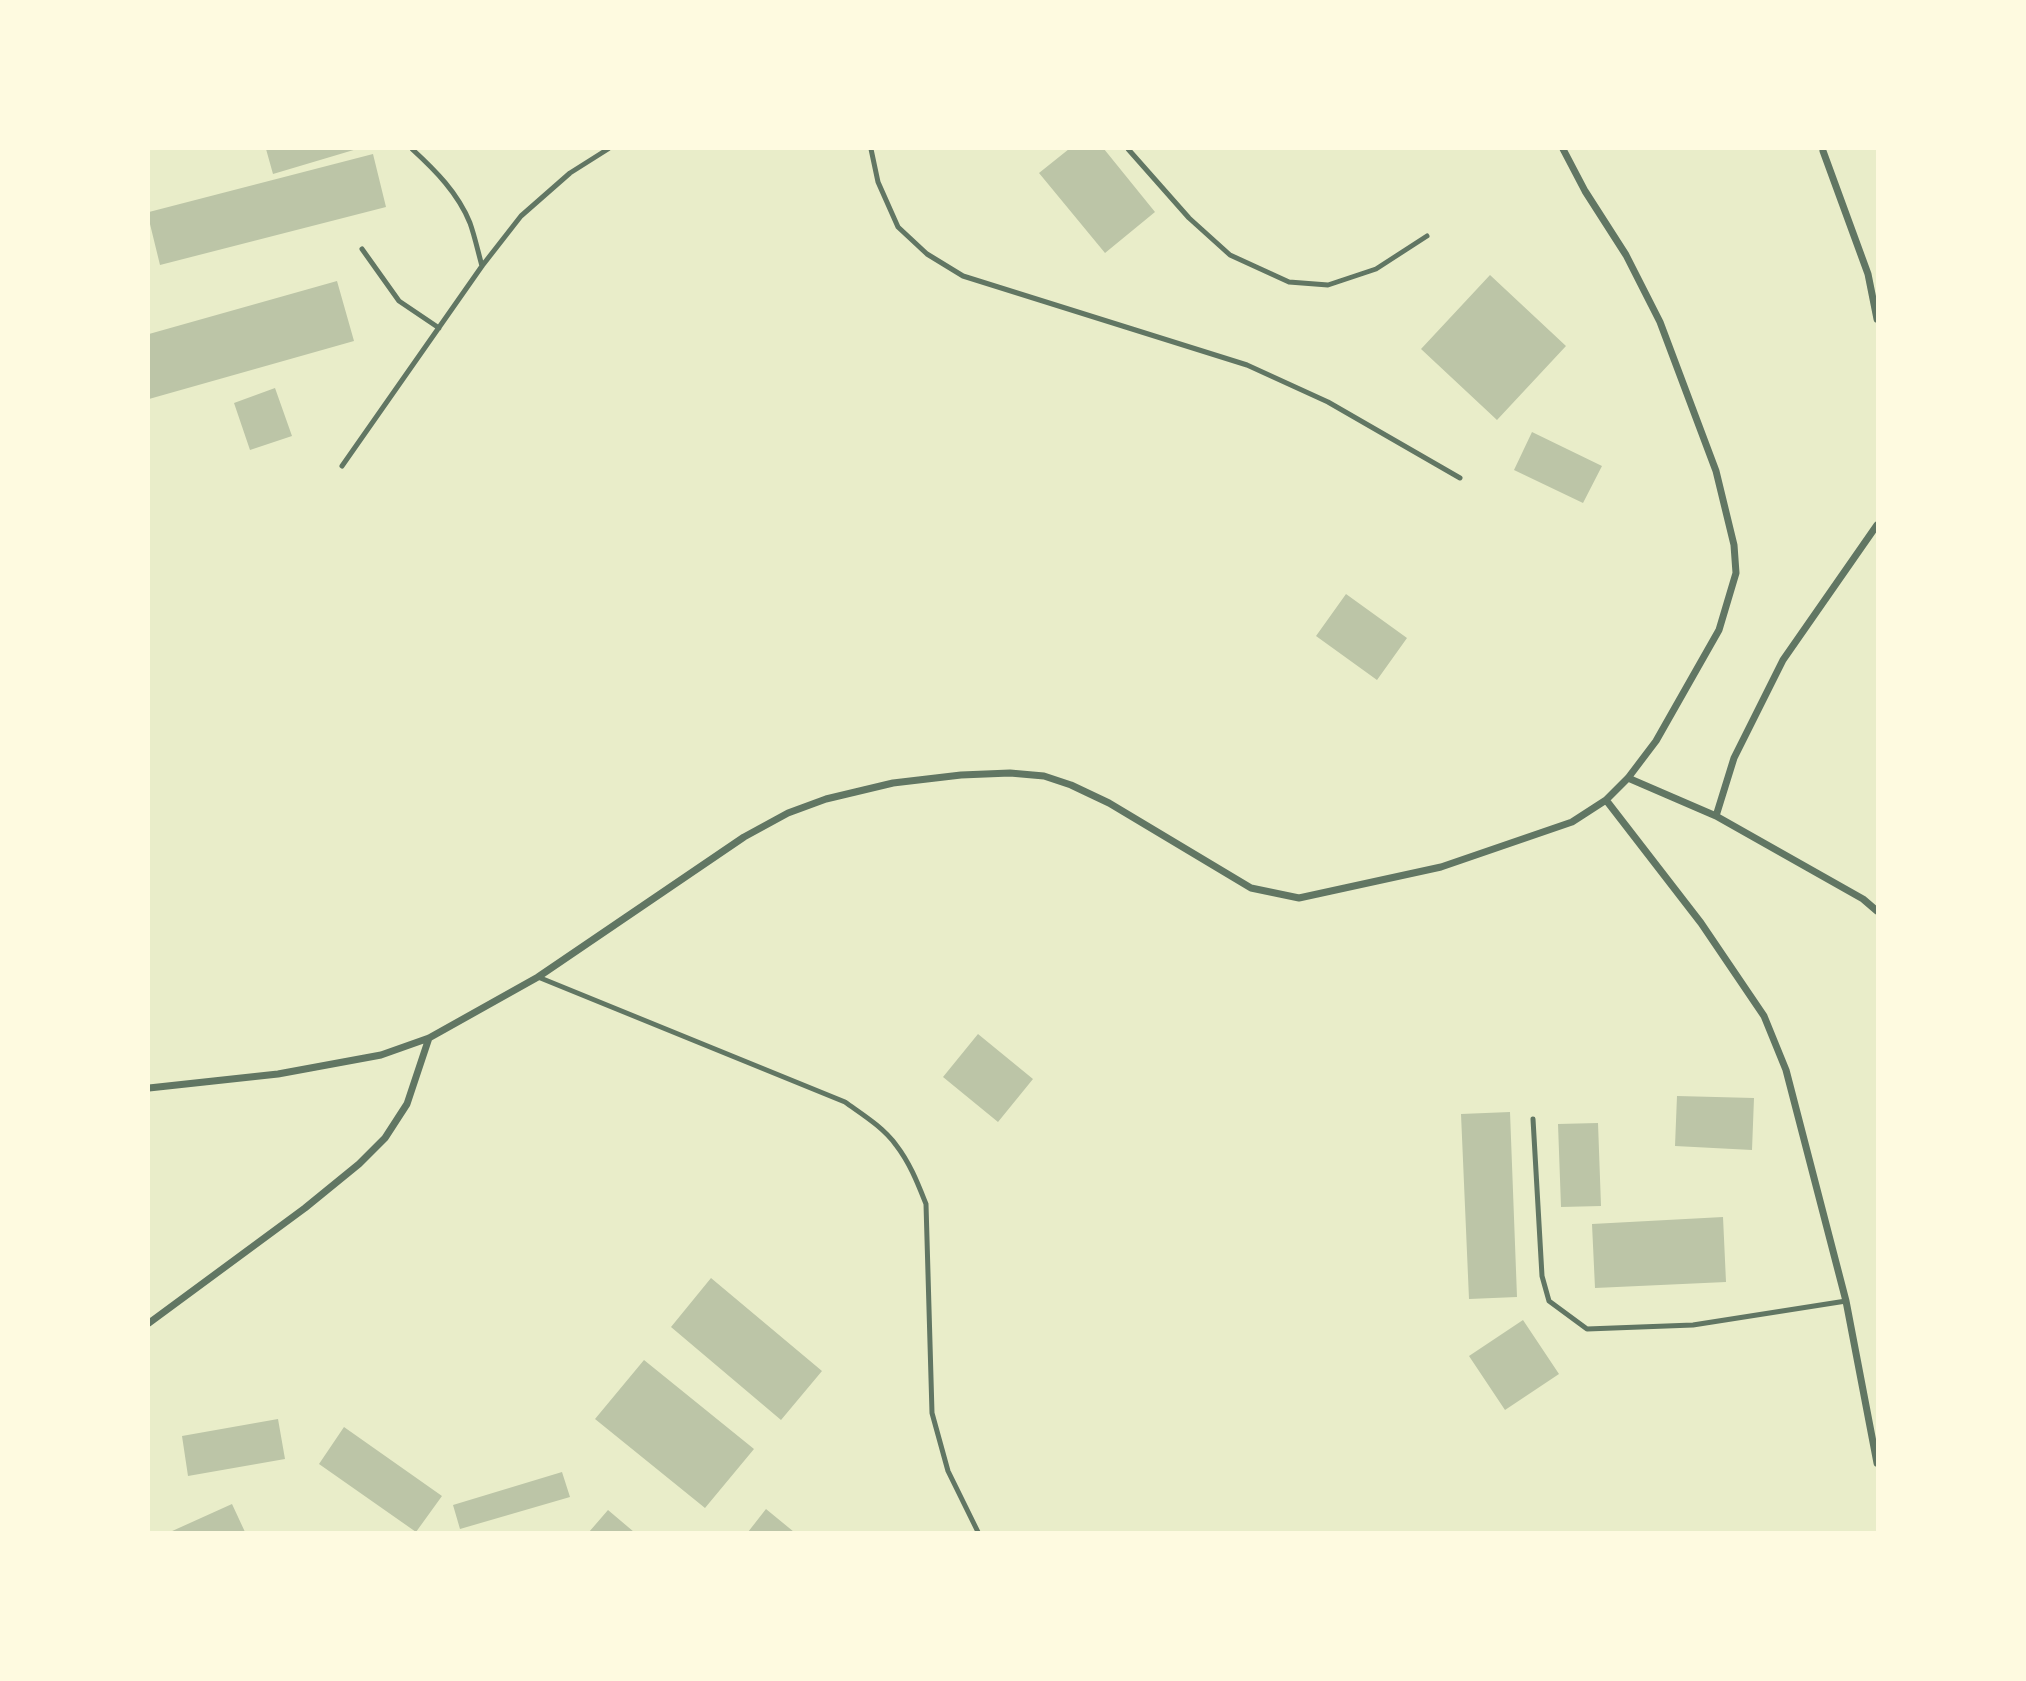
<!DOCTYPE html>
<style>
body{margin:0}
#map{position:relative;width:2026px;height:1681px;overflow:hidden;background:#e9edc9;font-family:"DM Sans",sans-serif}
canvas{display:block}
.frame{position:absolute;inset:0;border:150px solid #fefae0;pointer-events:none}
</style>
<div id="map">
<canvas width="2026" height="1681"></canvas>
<div class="frame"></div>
</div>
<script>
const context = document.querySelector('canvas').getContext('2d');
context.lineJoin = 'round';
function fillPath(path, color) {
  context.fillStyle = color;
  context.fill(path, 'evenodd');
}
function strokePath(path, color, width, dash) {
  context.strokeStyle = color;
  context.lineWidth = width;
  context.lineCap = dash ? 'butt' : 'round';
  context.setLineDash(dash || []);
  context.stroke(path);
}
const building = new Path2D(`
 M266,149H357L273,174Z
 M1069,149H1104L1155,212L1105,253L1039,173Z
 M373,154L386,207L160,265L149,220V212Z
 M1490,275L1566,346L1497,420L1421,349Z
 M337,281L354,341L149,399V334Z
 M275,388L292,436L250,450L234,403Z
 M1532,432L1602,466L1583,503L1514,470Z
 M1346,594L1407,638L1377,680L1316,636Z
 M978,1034L1033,1079L998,1122L943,1077Z
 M1677,1096L1754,1098L1752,1150L1675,1146Z
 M1510,1112L1517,1297L1469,1299L1461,1114Z
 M1598,1123L1601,1206L1561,1207L1558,1124Z
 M1723,1217L1726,1282L1595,1288L1592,1224Z
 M711,1278L822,1371L781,1420L671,1327Z
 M1523,1320L1559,1374L1505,1410L1469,1356Z
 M644,1360L754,1449L705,1508L595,1419Z
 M278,1419L285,1459L188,1476L182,1436Z
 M344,1427L442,1496L416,1532L319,1464Z
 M562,1472L570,1497L460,1529L453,1505Z
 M232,1504L245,1532H170Z
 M766,1509L794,1532H748Z
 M608,1510L634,1532H589Z`);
const service = new Path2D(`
 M412,149C435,170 458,193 470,223C475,237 478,252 482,266
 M871,149L878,182L898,227L927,254L963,276L1247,365L1328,402L1460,478
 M1128,149L1189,218L1230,255L1289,282L1328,285L1376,269L1427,236
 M362,249L399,301L439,328
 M342,466L482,266L521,216L570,173L608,149
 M538,977L845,1102C863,1115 883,1127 896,1145C910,1163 918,1184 926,1204L932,1413L948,1471L978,1532
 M1533,1119L1542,1276L1549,1301L1587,1329L1693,1325L1846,1301`);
const minor = new Path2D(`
 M1823,151L1868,274L1877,319
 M1628,778L1716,816L1863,899L1877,911
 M1606,800L1701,923L1764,1016L1786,1070L1846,1301L1877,1463
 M1716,816L1734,758L1783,660L1877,525
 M149,1088L278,1074L381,1055L429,1038L538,977L744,837L788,813L826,799L893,783L961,775L1010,773L1044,776L1071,785L1109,803L1251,888L1299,898L1441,867L1572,822L1606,800L1628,778L1656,741L1719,630L1736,573L1734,545L1716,471L1660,322L1626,255L1585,191L1563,149
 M149,1323L305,1208L359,1164L385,1138L407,1104L429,1038`);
fillPath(building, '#bcc5a7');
strokePath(service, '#617663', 5);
strokePath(minor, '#617663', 7);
</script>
